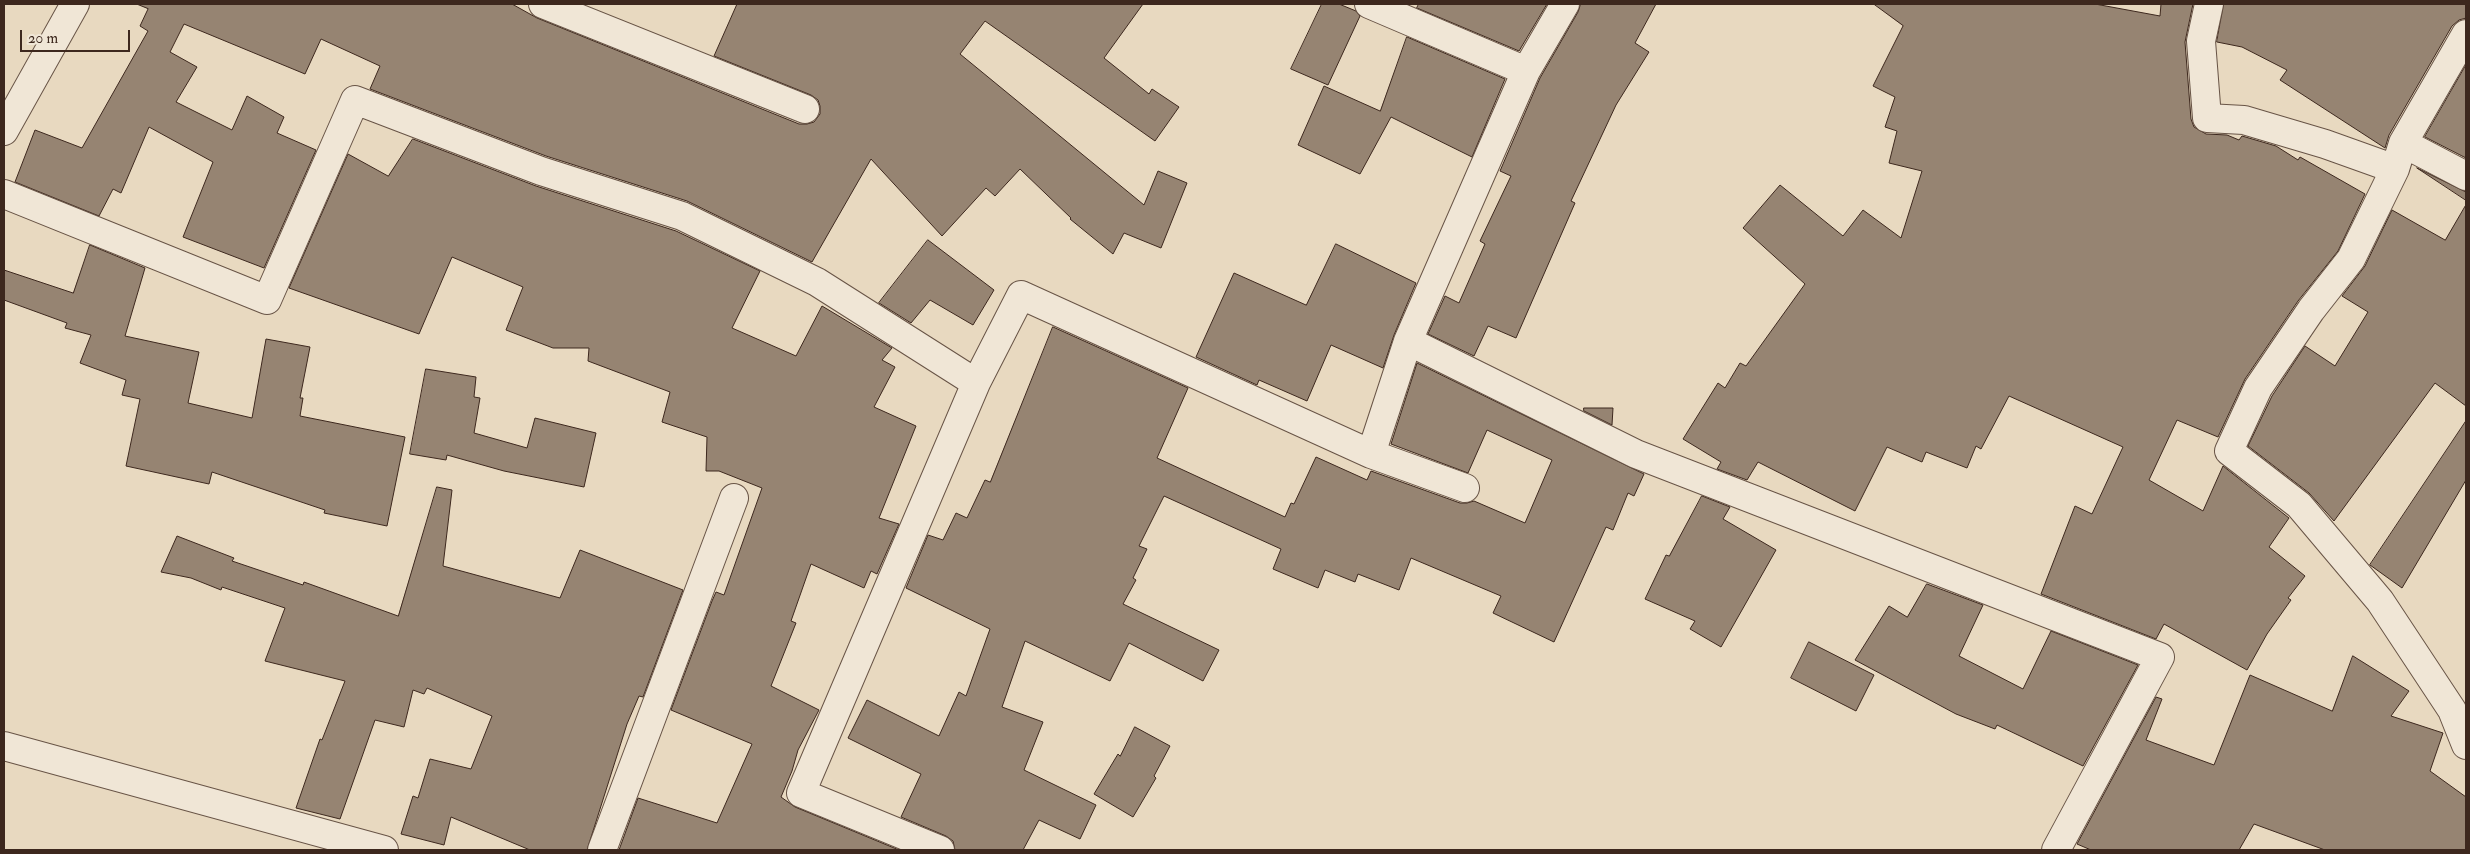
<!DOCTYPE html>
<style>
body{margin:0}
#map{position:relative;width:2470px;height:854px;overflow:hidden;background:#e8d9c0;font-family:"IM FELL Double Pica",serif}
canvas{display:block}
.frame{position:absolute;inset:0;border:5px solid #3d281e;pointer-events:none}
.scale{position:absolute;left:20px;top:30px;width:110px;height:22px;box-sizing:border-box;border:2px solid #3d281e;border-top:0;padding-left:6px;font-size:15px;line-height:18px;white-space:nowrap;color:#3d281e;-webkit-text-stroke:4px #f0e6d6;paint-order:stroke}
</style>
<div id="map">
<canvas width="2470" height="854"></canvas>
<div class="frame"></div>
<div class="scale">20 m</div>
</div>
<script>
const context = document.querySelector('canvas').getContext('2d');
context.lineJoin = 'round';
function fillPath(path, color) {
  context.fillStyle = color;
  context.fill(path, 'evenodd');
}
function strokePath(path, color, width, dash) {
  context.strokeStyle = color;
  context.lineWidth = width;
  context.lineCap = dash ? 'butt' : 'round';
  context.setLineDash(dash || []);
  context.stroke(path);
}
const building = new Path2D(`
 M137,4H512L537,18L799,124H807L814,122L820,114V106L818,100L811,95L714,56L737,4H1143L1104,58L1149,94L1152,89L1179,107L1155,141L985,21L960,54L1144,205L1158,171L1187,183L1161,248L1124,233L1113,254L1070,219L1071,218L1020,169L995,196L986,188L942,236L871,159L812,262L687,201L546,156L370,89L380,66L321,39L305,74L184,24L170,52L197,67L176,102L232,130L247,96L284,117L277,133L316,150L264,268L183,237L213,162L149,127L121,193L113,189L99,216L15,182L35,130L82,148L148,31L140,26L148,9Z
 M1322,4H1339L1356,11L1360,16L1328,85L1291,69Z
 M1419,4H1547L1519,51L1417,8Z
 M1581,4H1656L1635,43L1649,52L1616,105L1571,201L1575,203L1516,338L1488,326L1474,356L1428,334L1445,296L1459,303L1485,244L1480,241L1511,176L1500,171L1540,78L1578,12Z
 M1874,4H2095L2160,16L2161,4H2193L2185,42L2191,119L2194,127L2206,134L2227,135L2239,140L2242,136L2276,146L2298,160L2300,157L2365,194L2338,251L2298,301L2245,379L2218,437L2177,420L2149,480L2203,511L2223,466L2289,518L2269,547L2305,576L2288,598L2291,600L2267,634L2247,670L2164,624L2156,639L2041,594L2075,506L2092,514L2123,447L2009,396L1981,449L1976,446L1967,468L1926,452L1922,462L1887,447L1855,511L1758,462L1747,480L1717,469L1721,462L1683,439L1718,383L1725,388L1740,363L1746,366L1805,284L1743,228L1780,185L1843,236L1863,210L1901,238L1922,171L1889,163L1897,131L1885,127L1895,97L1873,86L1903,26Z
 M2224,4H2466V18L2459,20L2452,26L2389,135L2385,148L2280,80L2287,70L2242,47L2217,42Z
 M1407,37L1505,79L1472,157L1391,117L1360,174L1298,145L1324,86L1380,111Z
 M2466,65V158L2425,137Z
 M413,139L536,186L676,231L760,271L732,328L796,356L822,306L892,348L882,360L895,367L874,407L916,426L879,518L899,524L877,574L871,571L864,588L811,564L791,621L796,623L771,686L819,710L798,750L792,771L781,797L795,807L899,850H619L638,798L717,823L752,744L671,710L712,601L716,592L724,595L762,488L719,471H706L707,437L662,422L670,392L588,361L589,348H553L506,330L523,287L452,257L419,334L289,288L348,154L388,176Z
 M2417,168L2466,192V200Z
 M2466,205V406L2435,383L2334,521L2309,493L2248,446L2272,396L2305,346L2335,366L2368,312L2342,296L2365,266L2392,210L2445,240Z
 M928,240L994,290L973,325L930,300L911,323L879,303Z
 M1336,244L1416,283L1394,335L1383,368L1331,345L1307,401L1259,380L1257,385L1196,357L1234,273L1306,305Z
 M90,245L145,268L125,336L199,352L188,403L252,418L266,339L310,347L300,398H303L300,416L405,437L387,526L324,513L325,510L212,472L209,484L126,466L140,399L122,395L126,380L80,363L91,335L65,328L67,323L4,300V270L73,293Z
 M1053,327L1188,388L1157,458L1285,517L1291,503L1294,504L1316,457L1367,480L1371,471L1460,503H1467L1474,501L1525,523L1552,460L1487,430L1468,473L1391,444L1417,363L1644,474L1634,496L1628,493L1613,530L1606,527L1554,642L1493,613L1501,596L1411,558L1399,590L1358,574L1355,582L1325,570L1318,588L1273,569L1281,549L1164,496L1139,546L1147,549L1133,578L1136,580L1123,604L1219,650L1203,681L1129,643L1110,681L1025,641L1002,707L1043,722L1024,770L1096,805L1080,839L1039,820L1023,850H955L953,841L946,836L901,817L921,774L848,738L867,700L939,736L959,692L966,696L990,629L906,588L928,535L943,540L956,513L967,518L985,480L990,482Z
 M426,369L476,377L474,397L480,398L474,433L527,448L535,418L596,433L584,487L504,471L447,455L446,460L410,454Z
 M1584,408H1613L1612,425L1584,411Z
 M2466,421V480L2402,588L2370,565Z
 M437,487L452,490L443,566L560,598L580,550L683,590L643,697L639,696L627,724L587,850H530L451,817L444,845L401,834L413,796L418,798L430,759L471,769L492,716L427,688L424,694L413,690L404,727L375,720L340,819L296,808L320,739L322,740L345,681L265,661L285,608L222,587L221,590L191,578L161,572L177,536L234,558L232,561L303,585L304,582L398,616Z
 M1702,496L1730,507L1723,519L1776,550L1721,647L1690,629L1695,621L1645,599L1666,555L1669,556Z
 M1927,584L1983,605L1959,656L2023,689L2051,631L2138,665L2083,766L1997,725L1995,729L1956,714L1855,660L1889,606L1907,617Z
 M1809,642L1874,675L1856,711L1791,678Z
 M2353,656L2409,691L2391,716L2443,733L2430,771L2466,797V850H2325L2254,824L2239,850H2091L2077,844L2156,697L2162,699L2146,740L2214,765L2250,675L2332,711Z
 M1135,727L1170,746L1154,776L1156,778L1133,817L1094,794L1118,754L1120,756Z`);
const street = new Path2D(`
 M543,4L805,109
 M1369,4L1526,71
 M2209,4L2201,41L2207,118L2244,120L2325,144L2395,169
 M2466,34L2403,143L2395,169L2351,259L2311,310L2258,388L2229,451L2299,505L2380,601L2452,710L2466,745
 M4,131L75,4
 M2403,143L2466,176
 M4,194L267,300L355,100L541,171L682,216L817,282L976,383
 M1408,341L1636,454L2160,657L2056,850
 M1371,454L1408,341L1526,71L1565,4
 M4,746L384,850
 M602,850L734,498
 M940,850L801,793L976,383L1021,295L1371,454L1465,488`);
fillPath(building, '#968472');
strokePath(building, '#3d281e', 1);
strokePath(street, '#685446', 30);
strokePath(street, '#f0e6d6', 28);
</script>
